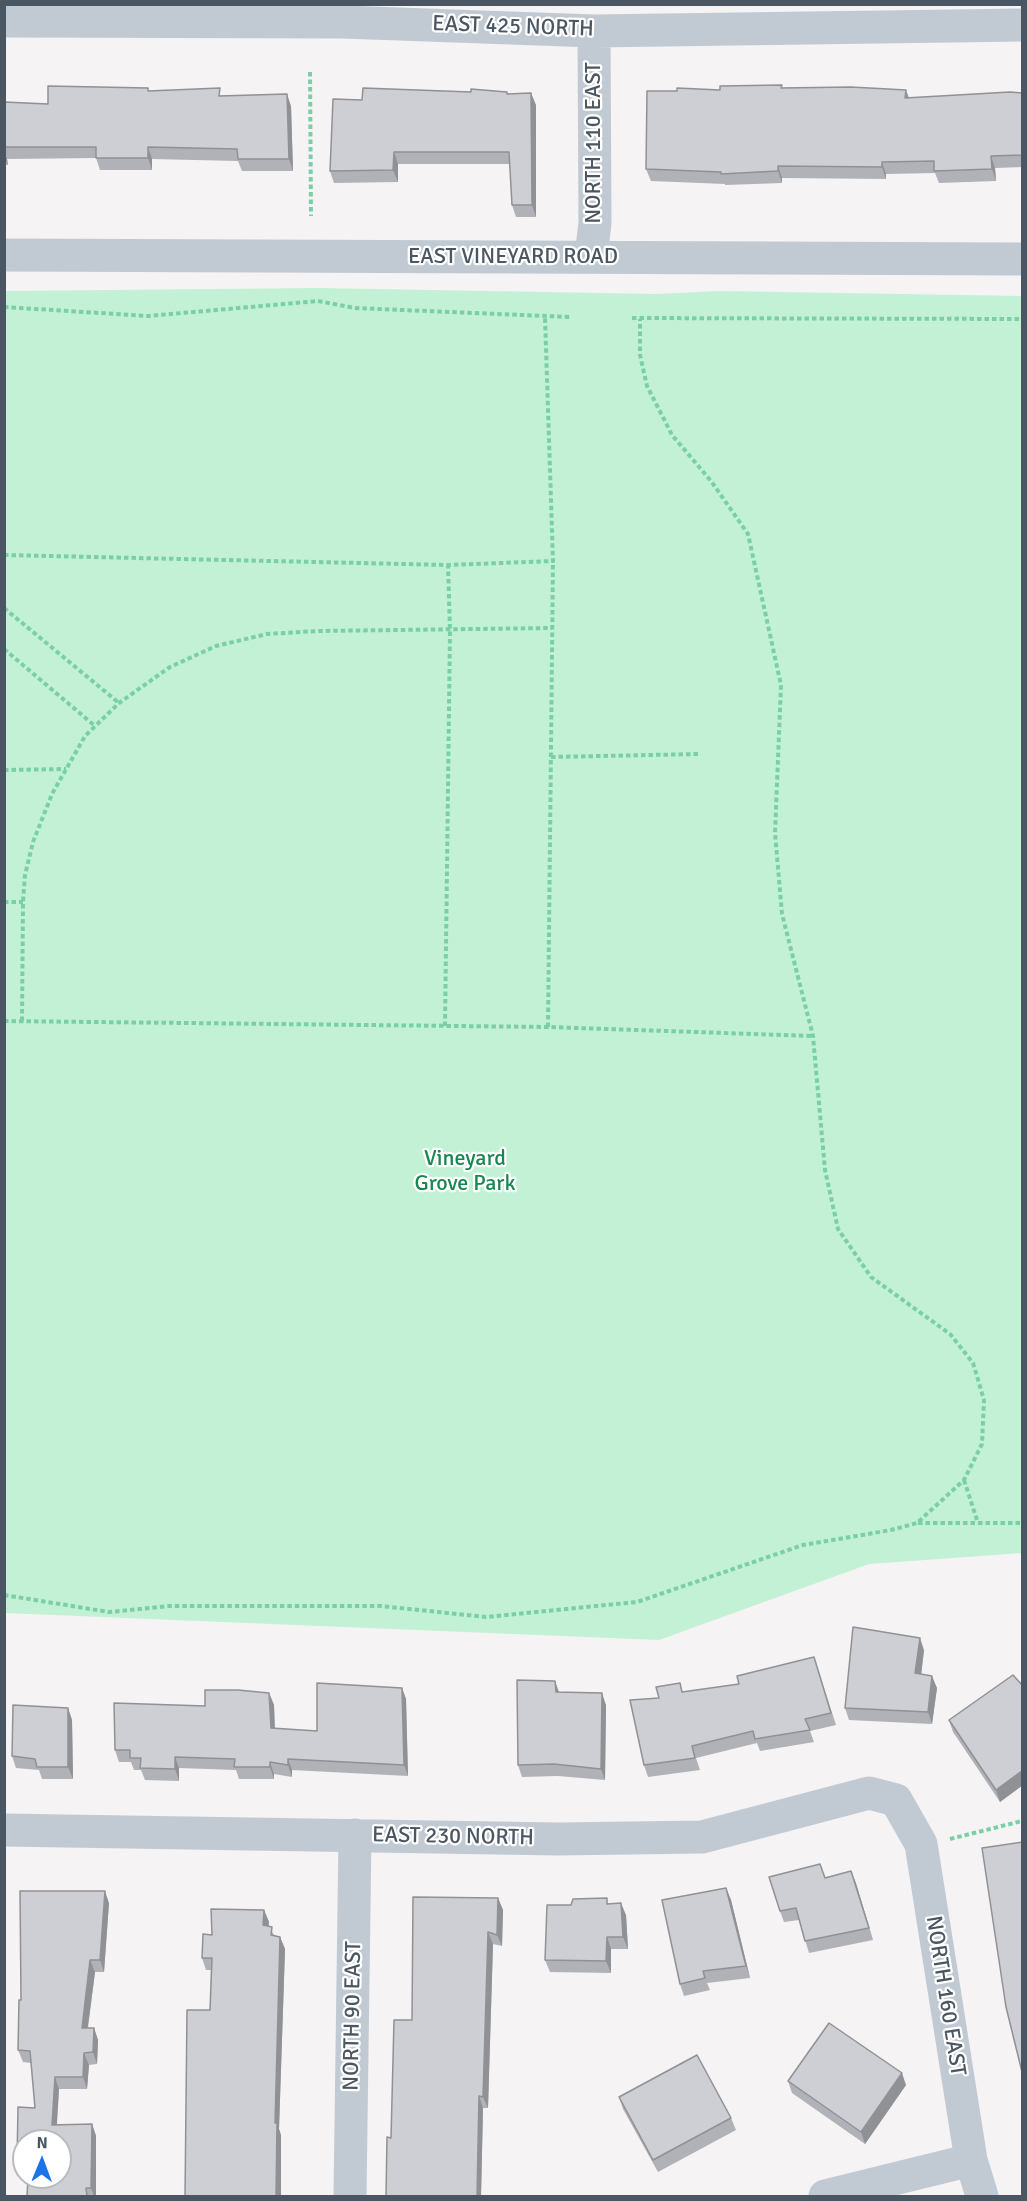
<!DOCTYPE html>
<style>
body{margin:0}
#map{position:relative;width:1027px;height:2201px;overflow:hidden;background:#f5f3f3;font-family:Signika,sans-serif}
canvas{display:block}
.frame{position:absolute;inset:0;border:6px solid #4a5661;pointer-events:none}
.north{position:absolute;left:12px;top:2129px;width:60px;height:60px;box-sizing:border-box;background:#fff;border:2px solid #b7bbc0;border-radius:50%;rotate:1deg;font-size:16px;font-weight:700;line-height:24px;text-align:center;color:#4a5661}
.north::after{content:'';display:block;margin:auto;width:21px;height:27px;background:#1a73e8;clip-path:polygon(50% 0,100% 100%,50% 72%,0 100%)}
</style>
<div id="map">
<canvas width="1027" height="2201"></canvas>
<div class="frame"></div>
<div class="north">N</div>
</div>
<script>
const context = document.querySelector('canvas').getContext('2d');
context.lineJoin = 'round';
function fillPath(path, color) {
  context.fillStyle = color;
  context.fill(path, 'evenodd');
}
function strokePath(path, color, width, dash) {
  context.strokeStyle = color;
  context.lineWidth = width;
  context.lineCap = dash ? 'butt' : 'round';
  context.setLineDash(dash || []);
  context.stroke(path);
}
function label(font, color, halo, rows, align = 'center') {
  context.font = font + ' Signika,sans-serif';
  context.lineWidth = 4.5;
  context.setLineDash([]);
  context.textBaseline = 'middle';
  context.strokeStyle = halo;
  context.fillStyle = color;
  for (const [text, x, y, turn = 0] of rows) {
    context.save();
    context.translate(x, y);
    context.rotate((+turn || 0) * Math.PI / 180);
    context.textAlign = isNaN(turn) ? turn : align;
    if (halo) context.strokeText(text, 0, 0);
    context.fillText(text, 0, 0);
    context.restore();
  }
}
const green = new Path2D(`
 M318,288L657,294L718,291L1022,296V1553L869,1564L659,1640L5,1613V291Z`);
const path = new Path2D(`
 M310,72L311,216
 M4,307L148,316L318,301L355,308L570,317
 M632,318L1022,319
 M4,555L448,565L553,561L545,317
 M4,608L119,703
 M4,649L95,726
 M551,757L699,754
 M4,770L66,769
 M4,902H23
 M4,1021L548,1027L813,1036
 M22,1021L23,902L25,875L33,842L52,794L85,736L119,703L170,667L216,646L267,634L318,631L552,628
 M445,1026L450,630L448,565
 M548,1027L553,561
 M964,1480L978,1523
 M918,1523H1022
 M4,1595L109,1612L169,1606H381L486,1617L637,1602L803,1545L891,1530L917,1523L964,1480L982,1444L984,1400L973,1363L950,1334L871,1277L838,1229L825,1170L813,1036L782,914L775,833L781,685L748,534L711,481L672,435L647,386L640,355V319
 M950,1839L1022,1821`);
const minor = new Path2D(`
 M4,21L343,22L594,31L1022,25
 M4,255L1022,259
 M591,256L595,223L594,31
 M4,1830L558,1839L702,1837L869,1793L896,1800L921,1844L971,2160L982,2196
 M350,2196L355,1835
 M825,2196L971,2160`);
const wall = new Path2D(`
 M782,85V88L909,98L1023,93V167L995,168L996,181L939,183L935,173L886,174V179L782,178V183L725,185V184L651,181L646,169L677,91L720,90Z
 M149,91L223,96L291,106L293,171H242L238,161L152,159V170H100L96,158L7,159L8,165H4V102L48,104Z
 M508,94L536,105V217H516L512,205L510,164H398V182L334,183L330,171Z
 M924,1650L921,1674L937,1688L932,1724L849,1720L845,1708Z
 M818,1669L836,1725L810,1731L814,1742L760,1751L757,1743L696,1758L700,1770L648,1777L644,1765L659,1698L683,1692L739,1684Z
 M555,1681L559,1692L606,1705L605,1780L558,1776L522,1777L518,1765Z
 M1023,1686V1785L1000,1802L953,1732L949,1720Z
 M402,1688L406,1699L408,1776L292,1770V1777L274,1774V1779H239L236,1770L179,1768V1781L145,1780L141,1770H134L131,1762H119L115,1750L205,1706L269,1693L274,1705L275,1728L317,1731Z
 M68,1708L72,1720L73,1779H42L39,1770L16,1768L12,1756Z
 M851,1871L873,1940L809,1953L799,1920L784,1922L780,1911L825,1878Z
 M726,1888L731,1900L750,1978L707,1983L710,1990L684,1996L680,1984Z
 M498,1898L503,1910L502,1946L493,1944L488,2108H483L481,2196H386L391,2138L412,2020Z
 M109,1903L104,1972H95L88,2028H94L98,2040L97,2064L89,2065L87,2089H59L57,2124H92L96,2136V2196H27L60,2177L24,2141V2173L22,2172L17,2160L35,2108L31,2063L23,2062L18,2050Z
 M609,1904L626,1915L628,1949H611V1973L550,1972L545,1960Z
 M264,1910L269,1922L268,1926L275,1936L280,1937L285,1949L279,2129L281,2135L210,2010L211,1970H206L202,1958L212,1935Z
 M788,2081L906,2085L865,2144L792,2093Z
 M619,2097L731,2118L736,2130L658,2172L623,2109Z`);
const shadedWall = new Path2D(`
 M906,90L910,101L905,98Z
 M531,93L536,105V217L532,205Z
 M287,94L291,106L293,171L289,159Z
 M148,147L152,159V170L148,158Z
 M4,151L7,159L8,165L4,157Z
 M394,152L398,164V182L393,170Z
 M991,156L995,168L996,181L992,169Z
 M882,162L886,174V179L882,167Z
 M778,166L782,178V183L778,171Z
 M920,1638L924,1650L920,1685L915,1673Z
 M932,1676L937,1688L932,1724L928,1712Z
 M555,1681L559,1693L556,1692Z
 M402,1688L406,1699L408,1776L404,1765Z
 M269,1693L274,1705L275,1740L271,1728Z
 M602,1693L606,1705L605,1780L601,1769Z
 M68,1708L72,1720L73,1779L68,1767Z
 M175,1757L179,1768V1781L175,1769Z
 M288,1759L292,1770V1777L288,1765Z
 M270,1762L274,1774V1779L270,1767Z
 M1023,1770V1785L1000,1802L996,1790Z
 M851,1871L856,1883L873,1940L869,1928Z
 M726,1888L731,1900L750,1978L746,1966Z
 M105,1891L109,1903L104,1972L100,1960Z
 M498,1898L503,1910L502,1946L497,1935Z
 M621,1903L626,1915L628,1949L623,1937Z
 M264,1910L269,1922L267,1937L263,1925Z
 M488,1932L493,1944L488,2108L483,2097Z
 M280,1937L285,1949L279,2129L281,2135V2196H276L275,2123Z
 M607,1937L611,1949V1973L606,1961Z
 M90,1960L95,1972L86,2040L82,2028Z
 M94,2028L98,2040L97,2064L93,2052Z
 M84,2053L89,2065L87,2089L83,2077Z
 M902,2073L906,2085L865,2144L861,2132Z
 M55,2077L59,2089L56,2136L52,2125Z
 M479,2096L483,2108L481,2196H477Z
 M92,2124L96,2136V2196H94L91,2188Z`);
const building = new Path2D(`
 M782,85L781,88L851,87L906,90L905,98L1010,92L1023,93V155L991,156L992,169L934,171V161L882,162V167L778,166V171L721,174V172L646,169L647,91H677V88L720,90V86Z
 M48,86L148,88V91L220,88L219,96L287,94L289,159H238L237,149L148,147V158H96V147H4V102L48,104Z
 M363,88L471,92V89L507,92V94L531,93L532,205H512L509,152H394L393,170L330,171L333,99L362,100Z
 M853,1627L920,1638L915,1673L932,1676L928,1712L845,1708Z
 M814,1657L831,1713L805,1719L810,1730L755,1739L753,1731L692,1746L695,1758L644,1765L630,1700L659,1698L656,1687L680,1683L682,1692L739,1684L737,1676Z
 M1013,1675L1023,1686V1770L996,1790L949,1720Z
 M517,1680L555,1681L556,1692L602,1693L601,1769L554,1764L518,1765Z
 M317,1683L402,1688L404,1765L288,1759V1765L270,1762V1767H234L235,1759L175,1757V1769L140,1768L141,1758H130V1750H115L114,1703L205,1706V1690H238L269,1693L271,1728L317,1731Z
 M13,1705L68,1708V1767H37L35,1759L12,1756Z
 M1023,1842V2076L1006,2007L982,1848Z
 M820,1864L825,1878L851,1871L869,1928L805,1941L796,1908L780,1911L769,1877Z
 M726,1888L746,1966L703,1971L705,1978L680,1984L662,1900Z
 M20,1891H105L100,1960H90L82,2028H94L93,2052L84,2053L83,2077H55L52,2125L92,2124L91,2188H86L87,2196H27L28,2177H60V2141H24V2161L17,2160L18,2107L35,2108L30,2051L18,2050L19,2000H21Z
 M413,1897L498,1898L497,1935L488,1932L483,2097L479,2096L477,2196H386L387,2137L391,2138L394,2020H412Z
 M607,1898V1904L621,1903L623,1937H607L606,1961L545,1960L547,1905H571L573,1899Z
 M211,1909L264,1910L263,1925L272,1927L271,1935L280,1937L275,2123H277L276,2196H185L187,2010H210L212,1958H202L203,1934L212,1935Z
 M829,2023L902,2073L861,2132L788,2081Z
 M697,2055L731,2118L653,2160L619,2097Z`);
const streetNames = [
 ["EAST 425 NORTH",513,27,2],
 ["NORTH 110 EAST",594,143,-90],
 ["EAST VINEYARD ROAD",513,257],
 ["EAST 230 NORTH",453,1837,1],
 ["NORTH 160 EAST",945,1996,81],
 ["NORTH 90 EAST",353,2016,-89]
];
const parkNames = [
 ["Vineyard",465,1159],
 ["Grove Park",465,1184]
];
fillPath(green, '#c3f1d5');
strokePath(path, '#7ad0a6', 4, [4.5, 3]);
strokePath(minor, '#c1cad2', 33);
fillPath(wall, '#b0b2b7');
fillPath(shadedWall, '#909195');
fillPath(building, '#cdcfd5');
strokePath(building, '#909195', 1.5);
label('22px', '#4a5661', '#fff', streetNames);
label('22px', '#17864f', '#fff', parkNames);
</script>
